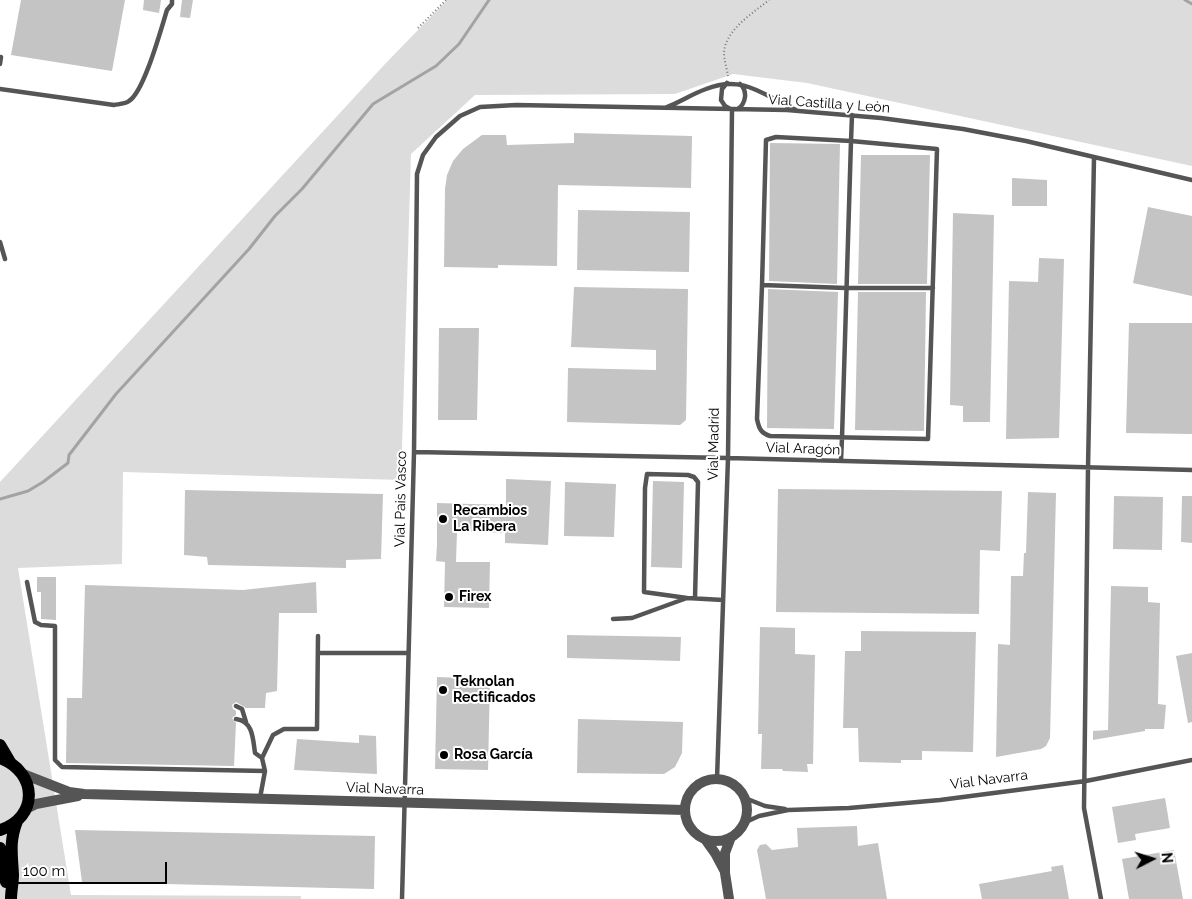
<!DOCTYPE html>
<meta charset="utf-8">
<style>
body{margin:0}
#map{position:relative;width:1192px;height:899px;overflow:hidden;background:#fff;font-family:Raleway,sans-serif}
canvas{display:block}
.north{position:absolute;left:1127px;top:834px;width:50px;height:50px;-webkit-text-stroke:4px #fff;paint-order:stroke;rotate:85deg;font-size:14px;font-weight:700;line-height:20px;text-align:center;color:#000}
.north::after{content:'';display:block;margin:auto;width:18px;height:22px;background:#000;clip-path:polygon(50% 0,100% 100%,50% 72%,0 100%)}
.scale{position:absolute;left:15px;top:862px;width:152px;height:22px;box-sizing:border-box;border:2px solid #000;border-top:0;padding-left:6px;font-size:15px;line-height:18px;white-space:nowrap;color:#000;-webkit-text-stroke:4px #fff;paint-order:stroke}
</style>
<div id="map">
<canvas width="1192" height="899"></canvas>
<div class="north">N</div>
<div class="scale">100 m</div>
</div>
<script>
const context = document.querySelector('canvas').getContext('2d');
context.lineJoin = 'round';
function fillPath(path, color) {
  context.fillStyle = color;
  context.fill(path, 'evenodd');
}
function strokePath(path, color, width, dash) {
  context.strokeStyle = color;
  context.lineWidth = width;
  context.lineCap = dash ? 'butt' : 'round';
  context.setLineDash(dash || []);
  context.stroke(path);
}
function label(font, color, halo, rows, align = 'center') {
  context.font = font + ' Raleway,sans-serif';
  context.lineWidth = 4;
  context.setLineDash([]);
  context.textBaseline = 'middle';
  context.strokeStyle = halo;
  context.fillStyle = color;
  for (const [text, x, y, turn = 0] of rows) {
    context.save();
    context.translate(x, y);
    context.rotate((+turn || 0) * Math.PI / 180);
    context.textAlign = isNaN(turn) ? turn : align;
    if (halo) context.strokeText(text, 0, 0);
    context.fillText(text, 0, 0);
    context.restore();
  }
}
const green = new Path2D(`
 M447,0H1192V166L807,83L733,74L675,94L475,95L411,154L401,480L123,472L122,564L18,568L71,895L301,896V899H0V482L385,64Z`);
const stream = new Path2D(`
 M1185,0L1192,4
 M0,499L28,491L43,482L68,463L69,455L116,394L249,249L275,216L302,189L373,104L436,66L459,44L489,0`);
const building = new Path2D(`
 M21,0H125L112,71L11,55Z
 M144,0H161L159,13L143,10Z
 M182,0H193L190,18L180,17Z
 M574,133L692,136L691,188L558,185L557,266L498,265V268L444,267L445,189L447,175L453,161L463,149L482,135H506L507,145L574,143Z
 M770,143L840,144L837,284L769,281Z
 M861,155H930L927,284H858Z
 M1012,178L1047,180V206H1012Z
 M1148,207L1192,216V296L1133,283Z
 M578,210L690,212L689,272L577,270Z
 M953,213L994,215L990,422H963V406L950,405Z
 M1039,258L1064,259L1059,438L1006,439L1009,281L1038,282Z
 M574,287L688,289L686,420L680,425L567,422L568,368L656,370V350L571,347Z
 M768,289L838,292L834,429L767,428Z
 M858,292H926L924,431L855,430Z
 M1129,323H1192V434L1126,433Z
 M439,328H479L477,420H438Z
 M506,479L551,481L548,545L505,543V533L457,531L456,562H490L489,608L444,607L445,562L436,561L437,544V503L506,505Z
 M653,481L684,482L682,568L651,567Z
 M565,482L616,484L614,537L564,536Z
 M778,489L1002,491L1000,551L980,550L979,614L776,612Z
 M185,490L383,494L381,559L346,560V568L208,565L207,557L184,555Z
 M1028,492L1056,493L1050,738L1046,746L1041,749L996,757L998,644L1010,645L1011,576H1023L1024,553H1026Z
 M1114,496L1163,497L1162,550L1113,549Z
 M1182,496H1192V543L1181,542Z
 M37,577H56V620L41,619V592H37Z
 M316,582L317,613H279L277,691L266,693L265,708H246L236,702L232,705L233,709L236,711V715L232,718L236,723L234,766L66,763L67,698H82L85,585L243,590Z
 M1111,586L1148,587V602L1160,603L1158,704L1166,705L1164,729H1145V731L1093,740V731L1108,730Z
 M760,627L795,628V654L815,655L813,764H807L808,772L783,771L782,769H761L762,734H758Z
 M861,631L976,632L973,752L922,751V760H901V763L859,762L858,728H843L845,651H861Z
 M567,635L681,637L680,661L567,658Z
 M1192,653V722L1188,723L1176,656Z
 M437,677L490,679L488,770L435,769Z
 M578,719L683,722L682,753L675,767L664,774L577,773Z
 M359,735L376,736L377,774L294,770L297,739L359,743Z
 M1165,798L1170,828L1135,834L1136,840L1118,843L1112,807Z
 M857,826L858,846L878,843L887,899H766L757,850L760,845L766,844L772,850L798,847L797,828Z
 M75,830L375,836L374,889L82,882Z
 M1174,850L1183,899H1129L1122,859Z
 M1063,865L1069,899H982L979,884L1052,871L1051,867Z`);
const path = new Path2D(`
 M418,28L446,0
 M728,76C727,69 724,60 724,53C725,30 753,13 769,0`);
const service = new Path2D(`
 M0,64L1,57
 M0,89L114,105C119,104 125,104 129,101C144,92 161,29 167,10L172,4V0
 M667,107C680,102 692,94 706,89C743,74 763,95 796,110
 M738,109C746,103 748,91 740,84
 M852,115L851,141L776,137L766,140L762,285L846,288H933
 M1094,158L1088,468L1084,808L1101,899
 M0,242L5,259
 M762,285L757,419C759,429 761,433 770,436L928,439L937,149L851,141L842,438L841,461
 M414,452L728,458L1192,470
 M27,582L35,622L41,625L55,626V760L62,767L265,771
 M687,598L644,592L645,488L647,474L688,475L694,477L698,482L695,598
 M613,619L632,618L687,598L723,600
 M318,653H408
 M236,706L242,709L246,722
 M236,719C253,721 253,739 255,753L262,758
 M717,779L728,458L732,110L725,106L721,100L722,89L727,83
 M260,798L265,771L262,758L273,735L284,729H317L318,636
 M745,798L765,806L785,809
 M746,822L759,816L788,810L849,808L940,800L1086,781L1192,760
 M402,899L414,452L417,174L423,155L436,137L460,116L480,107L516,105L787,110L881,118L963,129L1026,141L1192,180`);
const tertiary = new Path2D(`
 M23,774L69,792L84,794L685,810
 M685 810a31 31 0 1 1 62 0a31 31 0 1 1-62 0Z
 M26,809L36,804L78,796
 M705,839L715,853L724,870
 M729,899L725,873V853L731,837`);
const primary = new Path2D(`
 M0,745L10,762
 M0,758C38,772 39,818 0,830
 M0,848L6,882
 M11,899C11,891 13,883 13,875C12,854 9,842 17,821`);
const markers = [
 [443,519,5,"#000"],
 [449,597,5,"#000"],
 [443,690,5,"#000"],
 [444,755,5,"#000"]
];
const streetNames = [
 ["Vial Castilla y Leòn",829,104,4],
 ["Vial Madrid",714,444,-89],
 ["Vial Aragón",803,449,2],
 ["Vial Pais Vasco",401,499,-89],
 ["Vial Navarra",989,780,-7],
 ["Vial Navarra",385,789,2]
];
const poiNames = [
 ["Recambios",453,511],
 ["La Ribera",453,527],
 ["Firex",459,597],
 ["Teknolan",453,682],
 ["Rectificados",453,698],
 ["Rosa García",454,755]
];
fillPath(green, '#dcdcdc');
strokePath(stream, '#a3a3a3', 3);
fillPath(building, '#c4c4c4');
strokePath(primary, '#dbdbdb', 14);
strokePath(path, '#777', 2, [1, 2.5]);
strokePath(service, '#555', 4.5);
strokePath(tertiary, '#555', 10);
strokePath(primary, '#000', 12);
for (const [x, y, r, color] of markers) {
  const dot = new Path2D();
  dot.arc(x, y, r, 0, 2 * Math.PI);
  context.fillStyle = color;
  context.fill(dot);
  strokePath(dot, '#fff', 2);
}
label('14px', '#000', '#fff', streetNames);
label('bold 14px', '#000', '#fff', poiNames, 'left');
</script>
